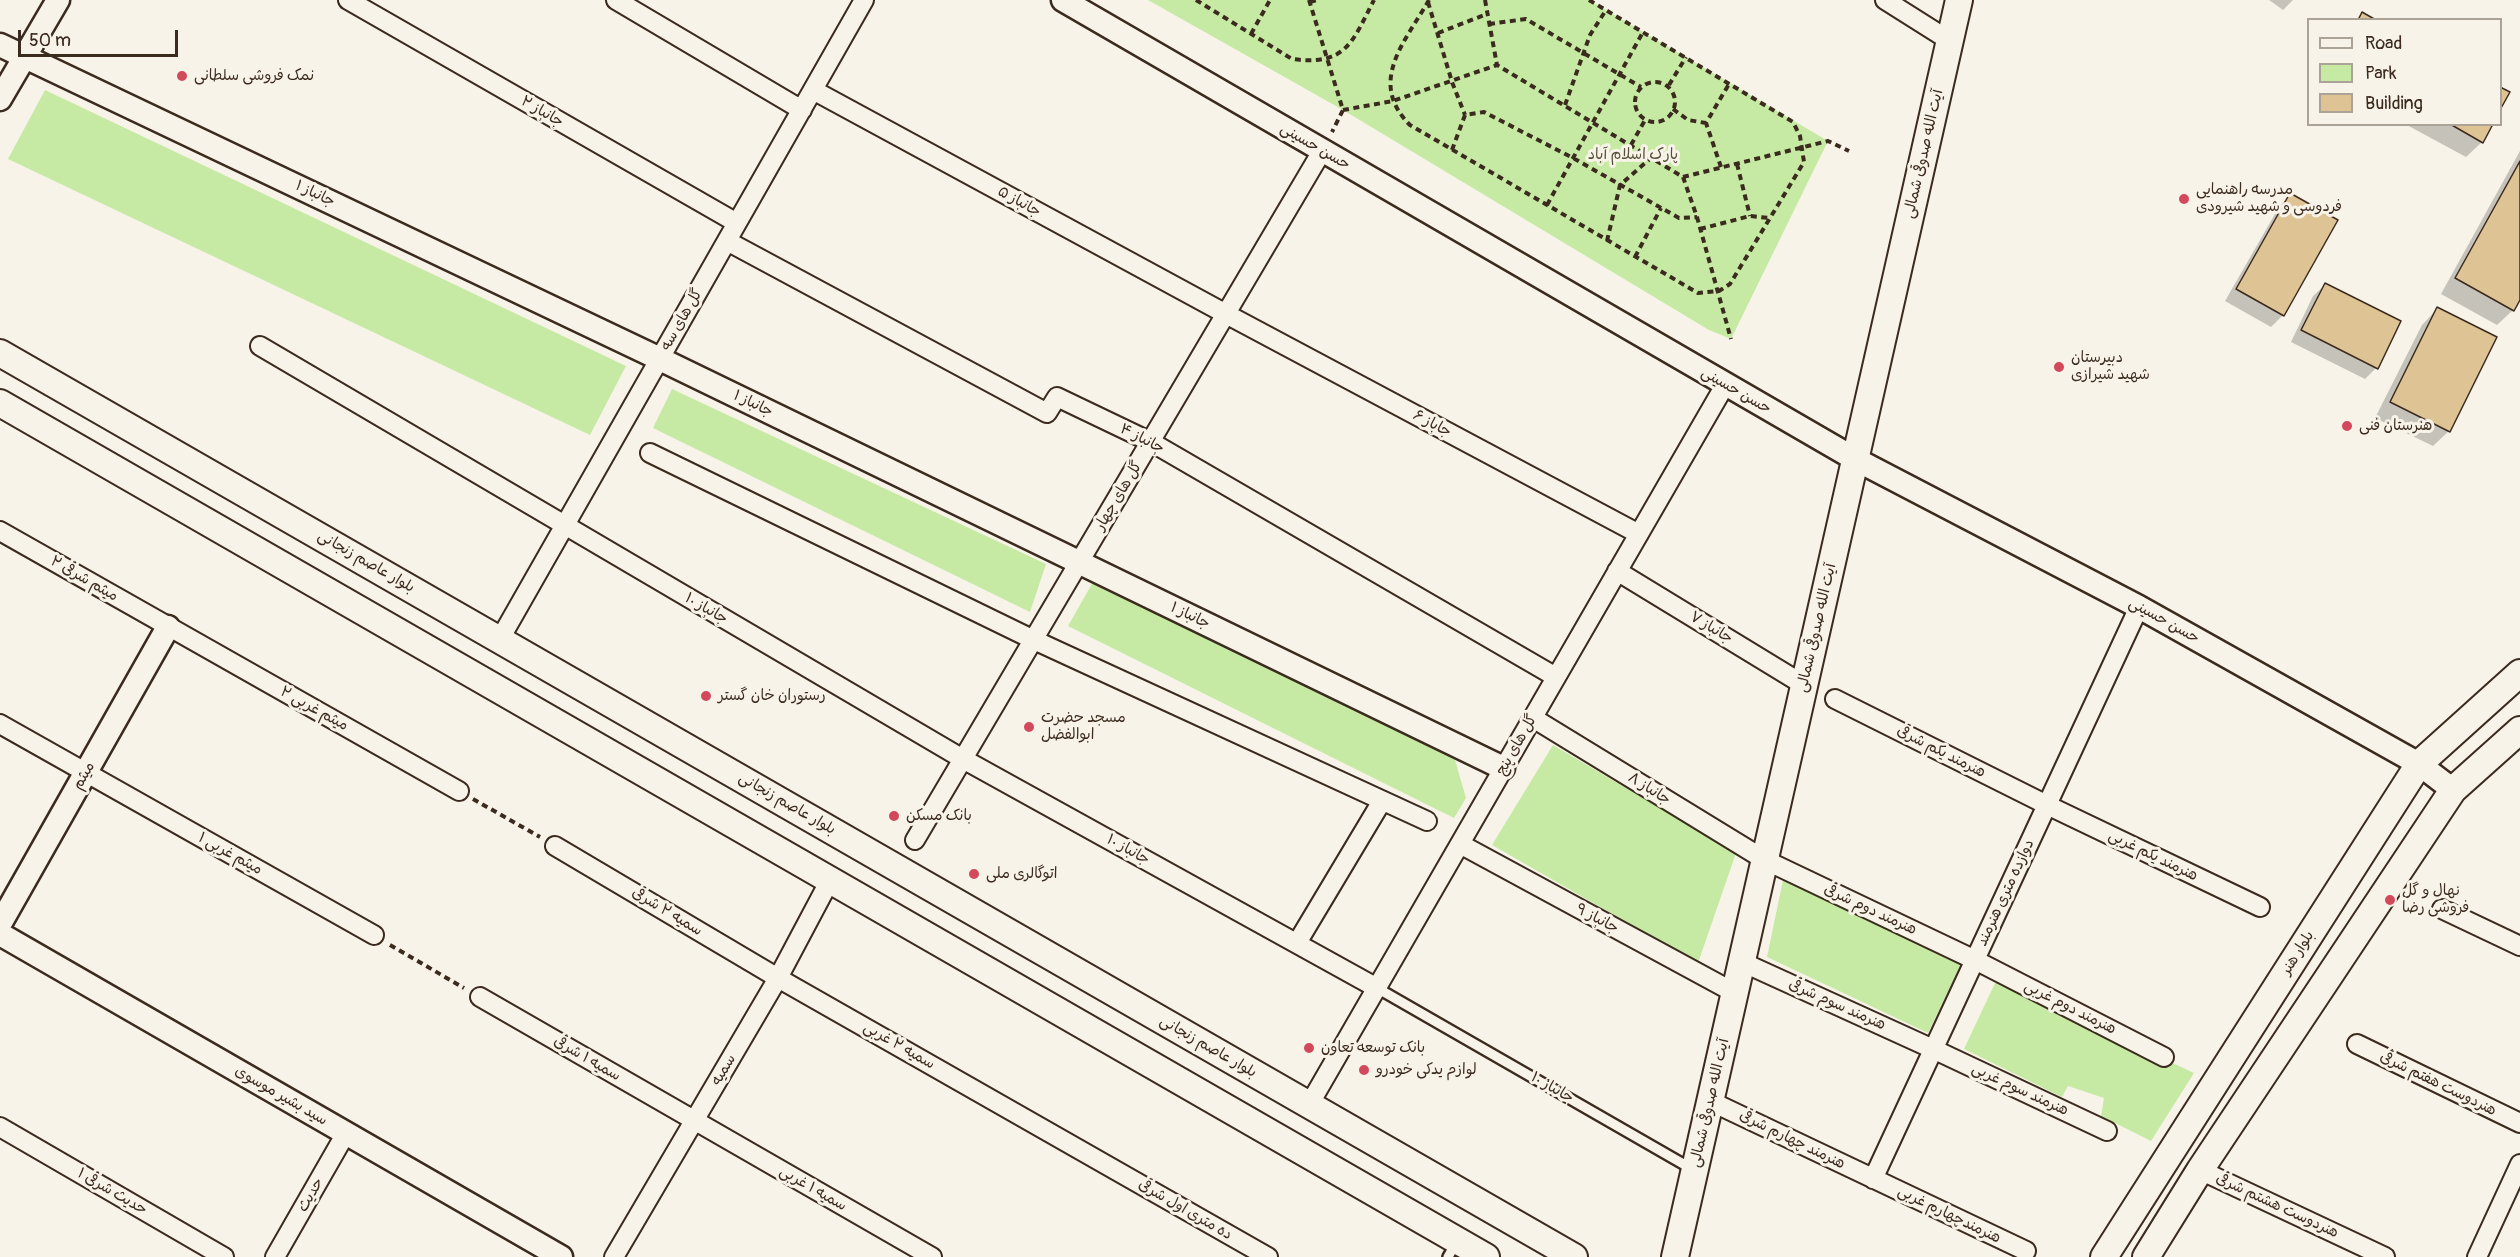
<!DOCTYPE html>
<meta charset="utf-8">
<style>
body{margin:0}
#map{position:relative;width:2520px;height:1257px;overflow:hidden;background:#f7f3e8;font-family:Pangolin,sans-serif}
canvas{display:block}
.legend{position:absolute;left:2307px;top:18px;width:195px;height:108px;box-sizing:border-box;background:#f7f3e8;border:2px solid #aca397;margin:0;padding:8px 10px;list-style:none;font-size:18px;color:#3b2a1e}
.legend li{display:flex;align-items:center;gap:12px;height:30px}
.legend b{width:30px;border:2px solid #aca397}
.scale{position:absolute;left:18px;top:30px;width:160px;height:27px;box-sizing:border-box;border:3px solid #3b2a1e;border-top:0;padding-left:8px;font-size:18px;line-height:21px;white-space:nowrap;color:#3b2a1e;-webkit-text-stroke:4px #f7f3e8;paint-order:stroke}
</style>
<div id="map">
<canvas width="2520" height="1257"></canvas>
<ul class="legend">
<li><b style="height:8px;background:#f7f3e8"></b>Road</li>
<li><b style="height:16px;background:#c6eaa4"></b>Park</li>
<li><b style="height:16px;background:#dec494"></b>Building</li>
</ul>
<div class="scale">50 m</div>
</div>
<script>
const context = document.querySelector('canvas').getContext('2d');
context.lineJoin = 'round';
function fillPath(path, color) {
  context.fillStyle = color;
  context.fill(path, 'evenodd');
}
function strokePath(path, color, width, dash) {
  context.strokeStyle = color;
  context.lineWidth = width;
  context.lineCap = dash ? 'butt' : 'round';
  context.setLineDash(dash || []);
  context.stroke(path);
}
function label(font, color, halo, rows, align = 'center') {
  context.font = font + ' Pangolin,"Playpen Sans Arabic",sans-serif';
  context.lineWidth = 6;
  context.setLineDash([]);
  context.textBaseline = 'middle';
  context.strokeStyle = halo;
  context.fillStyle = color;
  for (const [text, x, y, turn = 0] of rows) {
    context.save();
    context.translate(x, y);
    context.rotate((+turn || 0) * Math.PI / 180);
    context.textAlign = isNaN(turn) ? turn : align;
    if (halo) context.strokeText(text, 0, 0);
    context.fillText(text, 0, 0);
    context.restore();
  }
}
const green = new Path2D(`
 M1148,0H1589L1828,141L1731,339L1709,330L1343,110Z
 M45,90L626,366L590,435L8,159Z
 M672,389L1046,564L1030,612L653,428Z
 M1093,582L1420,737L1455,760L1466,798L1454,818L1068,626Z
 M1553,745L1736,853L1698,963L1492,845Z
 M1783,880L1962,964L1928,1033L1767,957Z
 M1996,981L2194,1073L2151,1141L2101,1116L2104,1098L2068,1086L2062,1097L1964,1049Z`);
const shadow = new Path2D(`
 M2269,0H2293L2283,10Z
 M2405,124H2491L2482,142L2466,157Z
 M2520,151V297L2513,310L2497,325L2441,294Z
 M2290,195L2336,221L2283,315L2271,327L2225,301L2279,207Z
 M2325,285L2376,368L2365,379L2291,342L2313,296Z
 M2437,309L2449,431L2433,446L2375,418L2422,325Z`);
const building = new Path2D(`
 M2362,12L2376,20H2358Z
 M2500,87L2510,92L2500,110Z
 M2450,124H2493L2483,143Z
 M2520,161V300L2514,311L2455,278Z
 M2290,193L2338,220L2284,316L2236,289Z
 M2325,283L2401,321L2378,369L2301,330Z
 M2437,307L2497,337L2450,432L2390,402Z`);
const path = new Path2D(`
 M1196,0L1292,59C1347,66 1352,42 1374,0
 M1309,0L1343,110L1332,132
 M1429,0C1405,42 1367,82 1410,125L1698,293L1719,291L1730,284L1804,162L1800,136L1793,122L1589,0
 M1485,0L1497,65
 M1310,2L1317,0
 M1428,2L1452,82L1465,115
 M1489,24L1526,19L1641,87
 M1438,33L1487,14
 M1251,34L1270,0
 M1635 102a20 20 0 1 1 40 0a20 20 0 1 1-40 0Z
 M1669,85L1686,57
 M1565,105L1590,35L1606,10
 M1673,109L1688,120L1706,123
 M1343,110L1393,101L1497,65L1683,177L1697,217L1731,339
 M1631,145L1645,120
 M1452,150L1465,115L1484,112L1573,158L1679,218L1697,217
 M1737,164L1750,216
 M1721,167L1706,123L1729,84
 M1683,177L1828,141L1849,151
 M1547,205L1643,32
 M1700,229L1750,216L1769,218
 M1607,241L1620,185L1652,157
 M1635,257L1661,208
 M473,799L540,837
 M390,945L464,988`);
const service = new Path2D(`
 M1377,988L1692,1169
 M1448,1257L1457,1241`);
const minor = new Path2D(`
 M348,0L737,223
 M616,0L802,110
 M1885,0L1950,41
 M813,90L1226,314L1639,534
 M727,241L1047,413L1057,397L1151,442L1556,677
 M260,346L963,759L1377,988
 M650,453L1034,640L1427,821
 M0,531L459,791
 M1617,571L1804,685
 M500,639L864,0
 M1835,699L2047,805L2260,907
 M1533,718L1765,860L1975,960L2164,1057
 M0,724L374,935
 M915,840L1322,151
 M1460,844L1735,993
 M555,846L778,978L1268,1257
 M2442,909L2520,946
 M1297,943L1382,801
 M1742,962L1933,1049L2107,1131
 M480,997L932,1257
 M2357,1044L2520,1123
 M1710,1101L2026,1251
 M1309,1105L1725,385
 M0,1127L224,1257
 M2200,1170L2385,1257
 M1873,1179L2139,607
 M275,1257L346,1133
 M614,1257L778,978L830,880
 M2477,1257L2520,1164`);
const tertiary = new Path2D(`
 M1063,0L1855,459L2139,607L2419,764L2453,790
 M0,45L660,359L1503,768
 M0,99L58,0
 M0,924L168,627
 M0,934L561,1257`);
const secondary = new Path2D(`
 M0,353L1574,1257
 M0,403L1486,1257
 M1675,1257L1959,0
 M2104,1257L2419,764L2520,673
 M2146,1257L2200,1170L2453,790L2520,730`);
const markers = [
 [182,76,6,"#d1495b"],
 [2184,199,6,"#d1495b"],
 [2059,367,6,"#d1495b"],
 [2347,426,6,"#d1495b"],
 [706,696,6,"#d1495b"],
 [1029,727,6,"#d1495b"],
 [894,816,6,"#d1495b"],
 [974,874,6,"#d1495b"],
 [2390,900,6,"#d1495b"],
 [1309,1048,6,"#d1495b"],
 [1364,1070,6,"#d1495b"]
];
const poiNames = [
 ["نمک فروشی سلطانی",194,76],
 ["مدرسه راهنمایی",2196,190],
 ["فردوسی و شهید شیرودی",2196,207],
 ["دبیرستان",2071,358],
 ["شهید شیرازی",2071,375],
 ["هنرستان فنی",2359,426],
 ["رستوران خان گستر",718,696],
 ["مسجد حضرت",1041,718],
 ["ابوالفضل",1041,735],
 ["بانک مسکن",906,816],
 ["اتوگالری ملی",986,874],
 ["نهال و گل",2402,891],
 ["فروشی رضا",2402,908],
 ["بانک توسعه تعاون",1321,1048],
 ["لوازم یدکی خودرو",1376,1070]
];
const streetNames = [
 ["جانباز ۲",542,112,30],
 ["حسن حسینی",1315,147,30],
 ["آیت الله صدوقی شمالی",1924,154,-77],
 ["جانباز ۱",315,194,25],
 ["جانباز ۵",1019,202,29],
 ["گل های سه",682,320,-60],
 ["حسن حسینی",1736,391,30],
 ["جانباز ۱",753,404,26],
 ["جاباز ۶",1432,424,28],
 ["جانباز ۴",1142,439,27],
 ["گل های چهار",1119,496,-59],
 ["بلوار عاصم زنجانی",366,562,30],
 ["میثم شرقی ۲",84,579,30],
 ["جانباز ۱۰",706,609,30],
 ["جانباز ۱",1190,616,26],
 ["حسن حسینی",2164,621,29],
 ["جانباز ۷",1711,628,31],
 ["آیت الله صدوقی شمالی",1817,628,-77],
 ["میثم غربی ۲",314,709,29],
 ["گل های پنج",1517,745,-60],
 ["هنرمند یکم شرقی",1941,752,27],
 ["میثم",84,776,-60],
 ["جانباز ۸",1649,789,32],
 ["بلوار عاصم زنجانی",787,804,30],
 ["جانباز ۱۰",1128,850,29],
 ["میثم غربی ۱",230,854,29],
 ["هنرمند یکم غربی",2153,856,26],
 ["دوازده متری هنرمند",2006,893,-65],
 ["هنرمند دوم شرقی",1870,910,25],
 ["سمیه ۲ شرقی",667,912,31],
 ["جانباز ۹",1597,919,28],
 ["بلوار هنر",2298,953,-58],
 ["هنرمند سوم شرقی",1837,1005,24],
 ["هنرمند دوم غربی",2070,1008,27],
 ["سمیه ۲ غربی",899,1046,30],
 ["بلوار عاصم زنجانی",1208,1047,30],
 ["سمیه ۱ شرقی",587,1059,30],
 ["سمیه",724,1070,-59],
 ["هنردوست هفتم شرقی",2438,1084,26],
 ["جانباز ۱۰",1552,1088,30],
 ["هنرمند سوم غربی",2020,1090,25],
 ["سید بشیر موسوی",281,1096,30],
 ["آیت الله صدوقی شمالی",1710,1103,-77],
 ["هنرمند چهارم شرقی",1792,1140,26],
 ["سمیه ۱ غربی",813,1189,30],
 ["حدیث شرقی ۱",112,1192,30],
 ["حدیث",311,1195,-60],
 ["هنردوست هشتم شرقی",2277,1206,25],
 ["ده متری اول شرقی",1185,1210,30],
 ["هنرمندچهارم غربی",1949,1215,26]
];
const parkNames = [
 ["پارک اسلام آباد",1633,155]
];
fillPath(green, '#c6eaa4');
fillPath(shadow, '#0003');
fillPath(building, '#dec494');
strokePath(building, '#3b2a1e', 1.5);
strokePath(service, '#3b2a1e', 14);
strokePath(minor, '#3b2a1e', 22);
strokePath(tertiary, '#3b2a1e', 27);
strokePath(secondary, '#3b2a1e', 30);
strokePath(path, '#3b2a1e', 4, [6, 4.5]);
strokePath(service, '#f7f3e8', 9);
strokePath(minor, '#f7f3e8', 18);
strokePath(tertiary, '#f7f3e8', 22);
strokePath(secondary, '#f7f3e8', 26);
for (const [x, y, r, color] of markers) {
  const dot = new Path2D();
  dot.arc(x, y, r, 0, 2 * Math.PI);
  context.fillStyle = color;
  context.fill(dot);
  strokePath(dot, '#f7f3e8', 2);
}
label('15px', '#3b2a1e', '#f7f3e8', poiNames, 'left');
label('15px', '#3b2a1e', '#f7f3e8', streetNames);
label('15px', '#575039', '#f7f3e8', parkNames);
</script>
